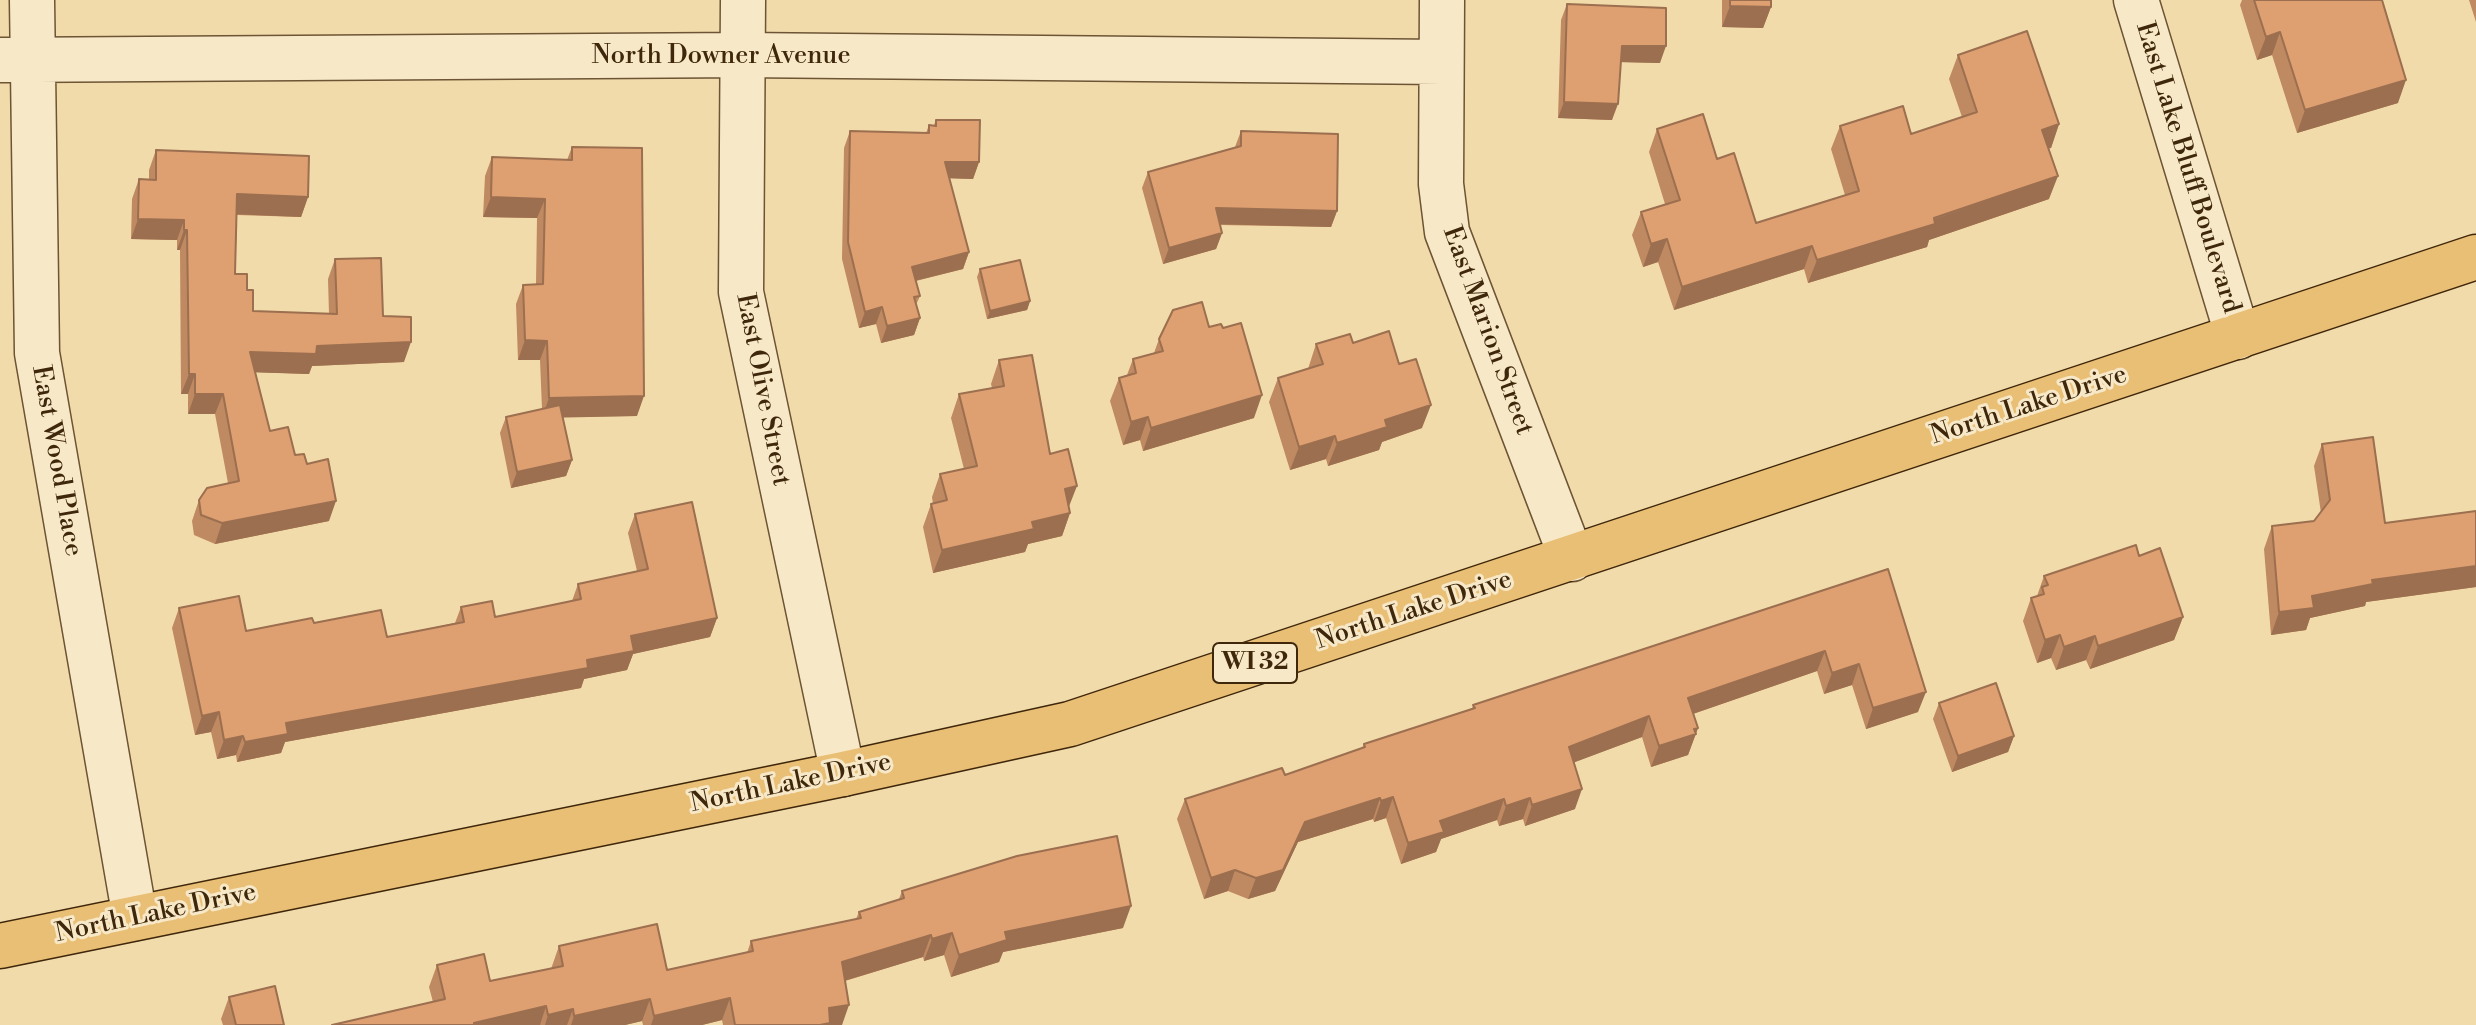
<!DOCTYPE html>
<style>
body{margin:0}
canvas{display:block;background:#f2dbaa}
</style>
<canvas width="2476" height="1025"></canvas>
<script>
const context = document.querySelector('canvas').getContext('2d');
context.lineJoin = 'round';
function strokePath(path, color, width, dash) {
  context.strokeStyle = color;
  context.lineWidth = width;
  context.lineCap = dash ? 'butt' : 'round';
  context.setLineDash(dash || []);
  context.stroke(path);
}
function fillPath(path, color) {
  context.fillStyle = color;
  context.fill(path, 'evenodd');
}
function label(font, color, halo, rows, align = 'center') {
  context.font = font + ' "Libre Bodoni",serif';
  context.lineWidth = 6;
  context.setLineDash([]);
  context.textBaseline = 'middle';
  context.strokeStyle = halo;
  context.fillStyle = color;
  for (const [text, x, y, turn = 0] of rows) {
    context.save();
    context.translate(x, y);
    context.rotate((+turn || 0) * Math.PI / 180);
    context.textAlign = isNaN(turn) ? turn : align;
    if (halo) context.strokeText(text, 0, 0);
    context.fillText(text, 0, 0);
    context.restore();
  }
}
const minor = new Path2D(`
 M32,0L37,353L135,918
 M743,0L741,292L843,774
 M1442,0L1441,184L1447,232L1572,559
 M2136,0L2238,337
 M0,60L743,55L1441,62`);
const major = new Path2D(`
 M0,946L843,774L1070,724L2476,257`);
const wall = new Path2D(`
 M1722,0H1771V7L1763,28L1722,27Z
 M2242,0H2382L2398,103L2297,133L2272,55L2257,60L2240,5Z
 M2469,0H2476V22Z
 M1567,4L1660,63L1621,62L1612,120L1558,118L1561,20Z
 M1958,55L2059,124L2051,148H2048L2049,199L1929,240L1927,247L1808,283L1804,269L1674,310L1658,262L1643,267L1632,235L1641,212L1665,204L1649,152L1657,129L1717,159L1756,223L1845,195L1831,149L1840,126L1911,134L1962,117L1949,79Z
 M936,120L979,162L973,179L949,178L969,252L963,269L916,281L920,296L916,305L920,318L914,335L881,343L876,324L859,328L842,259L844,148L850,131L926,133L929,125H934Z
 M1241,131L1337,211L1331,227L1220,225L1222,233L1216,249L1163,264L1142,188L1148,172L1235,147Z
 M572,147L637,416L563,417L572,460L566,476L511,488L500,433L506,417L542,409L540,360H518L516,304L523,285L536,284L537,218L483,217L485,176L492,157L567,160Z
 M156,150L308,197L301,217L237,215L235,274L247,290L253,311L329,314L328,279L335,259L383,316L404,362L312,366L309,374L255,372L270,431L307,464L329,521L215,544L194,535L192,521L199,500L228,483L215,414H188V394H181L180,250H177V240L131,239L132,199L139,179H149V170Z
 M980,269L1030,301L1027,310L987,319L977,277Z
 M1159,339L1254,418L1143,451L1140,440L1123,445L1110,401L1119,378L1127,375L1133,359L1154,353Z
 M1353,343L1399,364L1422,428L1382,442L1379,450L1328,466L1326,459L1290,470L1269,402L1278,378L1308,369L1316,344Z
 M999,360L1050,454L1070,513L1062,536L1028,544L1025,552L933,573L923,527L931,504H933L932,497L940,474L964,469L951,418L959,394L992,388L991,384Z
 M2322,444L2385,523L2476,511V509V587L2366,602L2365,606L2310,618L2306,630L2271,635L2264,549L2272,526L2314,521L2321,513L2314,466Z
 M635,514L717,618L710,637L633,654L627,670L584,679L581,688L285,742L281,753L237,762L236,755L217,759L211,732L195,735L172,628L179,608L246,631L314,623L387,637L455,623L461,607L495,617L572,601L578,584L637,571L628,533Z
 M2139,556L2183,617L2174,640L2090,669L2086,660L2056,670L2051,658L2037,663L2023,621L2031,598L2037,596L2044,576Z
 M1888,569L1918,712L1866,729L1852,685L1824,694L1817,671L1693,714L1698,728L1688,755L1651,767L1642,737L1574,762L1575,809L1525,826L1523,819L1499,826L1497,820L1441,839L1436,852L1401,864L1386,818L1374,822L1373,819L1298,842L1275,891L1248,899L1228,891L1204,899L1177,819L1185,799L1285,775L1362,748L1364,744L1472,709L1473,705Z
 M1939,703L2014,736L2008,752L1952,772L1933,719Z
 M902,891L1123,928L1003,952L999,962L951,977L944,955L924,961L923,957L845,981L842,1025H723L722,1020L702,1025H643L642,1021L625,1025H332L433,1002L429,987L437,965L490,981L551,969L559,946L667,970L747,953L751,941L856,919L859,912L899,899Z
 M229,997L284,1025H223L221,1019Z`);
const shadedWall = new Path2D(`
 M1730,6L1771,7L1763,28L1722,27Z
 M2280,32L2272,55L2257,60L2266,37Z
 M1622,46H1666L1660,63L1616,62Z
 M2406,80L2398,103L2297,133L2305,110Z
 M1564,102L1618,104L1612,120L1558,118Z
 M2059,124L2051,148L2034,153L2042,130Z
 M945,162H979L973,179L939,178Z
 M2058,176L2049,199L1929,240L1927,247L1808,283L1817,260Z
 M237,194L308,197L301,217L230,214Z
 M491,197L545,199L537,218L483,217Z
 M1216,208L1337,211L1331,227L1210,224Z
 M138,219L184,220L177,240L131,239Z
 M184,230H187L180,250H177Z
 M1222,233L1216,249L1163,264L1169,248Z
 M1667,239L1658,262L1643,267L1651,244Z
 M1812,246L1804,269L1674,310L1682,287Z
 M969,252L963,269L906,283L912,267Z
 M1030,301L1027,310L987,319L990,311Z
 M882,307L876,324L859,328L865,312Z
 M920,318L914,335L881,343L887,326Z
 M525,340L547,341L540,360H518Z
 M411,342L404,362L312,366L309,374L243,372L250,352L317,346Z
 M189,374H195L188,394H181Z
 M195,394H223L215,414H188Z
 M1262,395L1254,418L1143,451L1151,428Z
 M644,396L637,416L542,418L549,398Z
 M1431,405L1422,428L1382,442L1379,450L1328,466L1337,443L1385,420Z
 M1148,417L1140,440L1123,445L1131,422Z
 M1335,436L1326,459L1290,470L1299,447Z
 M572,460L566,476L511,488L517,472Z
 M1077,486L1068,509L1065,489Z
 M336,501L329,521L215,544L222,523Z
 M1070,513L1062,536L1028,544L1025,552L933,573L942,550L1032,522Z
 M2476,566V587L2366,602L2365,606L2310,618L2306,630L2271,635L2279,612L2312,596L2372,580Z
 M2183,617L2174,640L2090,669L2098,646Z
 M717,618L710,637L633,654L627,670L584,679L581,688L285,742L281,753L237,762L245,742L286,723L587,660L631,636Z
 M2060,635L2051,658L2037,663L2045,640Z
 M2095,636L2086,660L2056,670L2064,647Z
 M1825,651L1817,671L1681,718L1688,698Z
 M1859,664L1852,685L1824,694L1832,673Z
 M1926,692L1918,712L1866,729L1873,708Z
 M219,712L211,732L195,735L202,716Z
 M1649,716L1642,737L1562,767L1569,747Z
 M1698,728L1688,755L1651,767L1659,746Z
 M243,736L236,755L217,759L224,740Z
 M2014,736L2008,752L1952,772L1958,756Z
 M1582,789L1575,809L1525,826L1532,805Z
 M1393,797L1386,818L1374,822L1381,801Z
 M1380,798L1373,819L1298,842L1275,891L1248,899L1256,878L1305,822Z
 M1530,798L1523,819L1499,826L1506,806Z
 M1504,799L1497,820L1441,839L1436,852L1401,864L1408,843L1440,821Z
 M1235,870L1228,891L1204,899L1211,878Z
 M1131,906L1123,928L1003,952L999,962L951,977L959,955L1005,932Z
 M952,933L944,955L924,961L932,939Z
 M931,935L923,957L834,984L842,962Z
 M730,998L722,1020L702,1025H651L654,1016Z
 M650,999L642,1021L625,1025H571L574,1016Z
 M849,1005L842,1025H819L829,1008Z
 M546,1006L540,1025H473L474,1023Z
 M573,1009L567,1025H545L548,1015Z`);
const building = new Path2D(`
 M1730,0H1771V7L1730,6Z
 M2254,0H2382L2406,80L2305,110L2280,32L2266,37Z
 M1567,4L1666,8V46H1622L1618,104L1564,102Z
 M2027,31L2059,124L2042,130L2058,176L1934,218L1935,224L1817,260L1812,246L1682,287L1667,239L1651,244L1641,212L1680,200L1657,129L1703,114L1717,159L1734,153L1756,223L1859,191L1840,126L1903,106L1911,134L1977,112L1958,55Z
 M936,120H980L979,162H945L969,252L912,267L920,296L914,297L920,318L887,326L882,307L865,312L848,242L850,131L929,133V125L936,126Z
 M1241,131L1338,134L1337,211L1216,208L1222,233L1169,248L1148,172L1241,146Z
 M572,147L642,148L644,396L549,398L547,341L525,340L523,285L543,284L545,199L491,197L492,157L572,160Z
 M156,150L309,156L308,197L237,194L235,274H247V290H253V311L337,314L335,259L381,258L383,316L411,317V342L317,346L316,354L250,352L270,431L288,427L295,455L304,454L307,464L328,459L336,501L222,523L201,515L199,500L207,488L239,481L223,394H195V374H189L187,230H184V220L138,219L139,179L156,180Z
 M1020,260L1030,301L990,311L980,269Z
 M1202,302L1209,327L1221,324L1223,328L1241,323L1262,395L1151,428L1148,417L1131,422L1119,378L1136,373L1133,359L1163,351L1159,339L1173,310Z
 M1389,331L1399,364L1416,359L1431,405L1385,420L1387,427L1337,443L1335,436L1299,447L1278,378L1323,364L1316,344L1350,334L1353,343Z
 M1032,355L1050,454L1068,449L1077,486L1065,489L1070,513L1032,522L1034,529L942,550L931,504L947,500L940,474L977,466L959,394L1004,386L999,360Z
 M560,405L572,460L517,472L506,417Z
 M2373,437L2385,523L2476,511V566L2372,580L2373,584L2312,596L2314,608L2279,612L2272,526L2314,521L2330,500L2322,444Z
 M692,502L717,618L631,636L634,651L587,660L588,668L286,723L288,734L245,742L243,736L224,740L219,712L202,716L179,608L239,596L246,631L312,618L314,623L381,610L387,637L464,622L461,607L492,601L495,617L581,599L578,584L648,569L635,514Z
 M2136,545L2139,556L2160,548L2183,617L2098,646L2095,636L2064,647L2060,635L2045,640L2031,598L2044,594L2042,587L2048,585L2044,576Z
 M1888,569L1926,692L1873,708L1859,664L1832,673L1825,651L1688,698L1698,728L1694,729L1696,734L1659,746L1649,716L1569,747L1582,789L1532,805L1530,798L1506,806L1504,799L1440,821L1444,832L1408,843L1393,797L1381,801L1380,798L1305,822L1283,870L1256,878L1235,870L1211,878L1185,799L1282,768L1285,775L1365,747L1364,744L1475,708L1473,705Z
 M1996,683L2014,736L1958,756L1939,703Z
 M1117,836L1131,906L1005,932L1007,940L959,955L952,933L932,939L931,935L842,962L849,1005L829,1008L830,1023L820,1025H735L730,998L654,1016L650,999L574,1016L573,1009L548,1015L546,1006L474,1023V1025H332L445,999L437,965L484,954L490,981L563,966L559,946L657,924L667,970L753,951L751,941L861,918L859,912L904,898L902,891L1017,856Z
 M275,986L284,1025H236L229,997Z`);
const shields = [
 [1255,663,84]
];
const shieldNames = [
 ["WI 32",1255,663]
];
const streetNames = [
 ["North Downer Avenue",721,57],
 ["East Lake Bluff Boulevard",2187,168,73],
 ["East Marion Street",1487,331,70],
 ["East Olive Street",762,390,79],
 ["North Lake Drive",2029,406,-18],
 ["East Wood Place",56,461,80],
 ["North Lake Drive",1414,611,-18],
 ["North Lake Drive",791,784,-12],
 ["North Lake Drive",156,914,-12]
];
strokePath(minor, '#6c5434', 47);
strokePath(major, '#3f270c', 47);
strokePath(minor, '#f7e8c8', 44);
strokePath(major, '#e9be75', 44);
fillPath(wall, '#bf8961');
fillPath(shadedWall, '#9b6f4f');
fillPath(building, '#de9f71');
strokePath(building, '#9b6f4f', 2);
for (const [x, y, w] of shields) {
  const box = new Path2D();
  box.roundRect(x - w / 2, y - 20, w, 40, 6);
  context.fillStyle = '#f7e8c8';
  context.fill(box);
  strokePath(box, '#3f270c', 2);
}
label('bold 24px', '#3f270c', null, shieldNames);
label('26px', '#3f270c', '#f7e8c8', streetNames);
</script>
